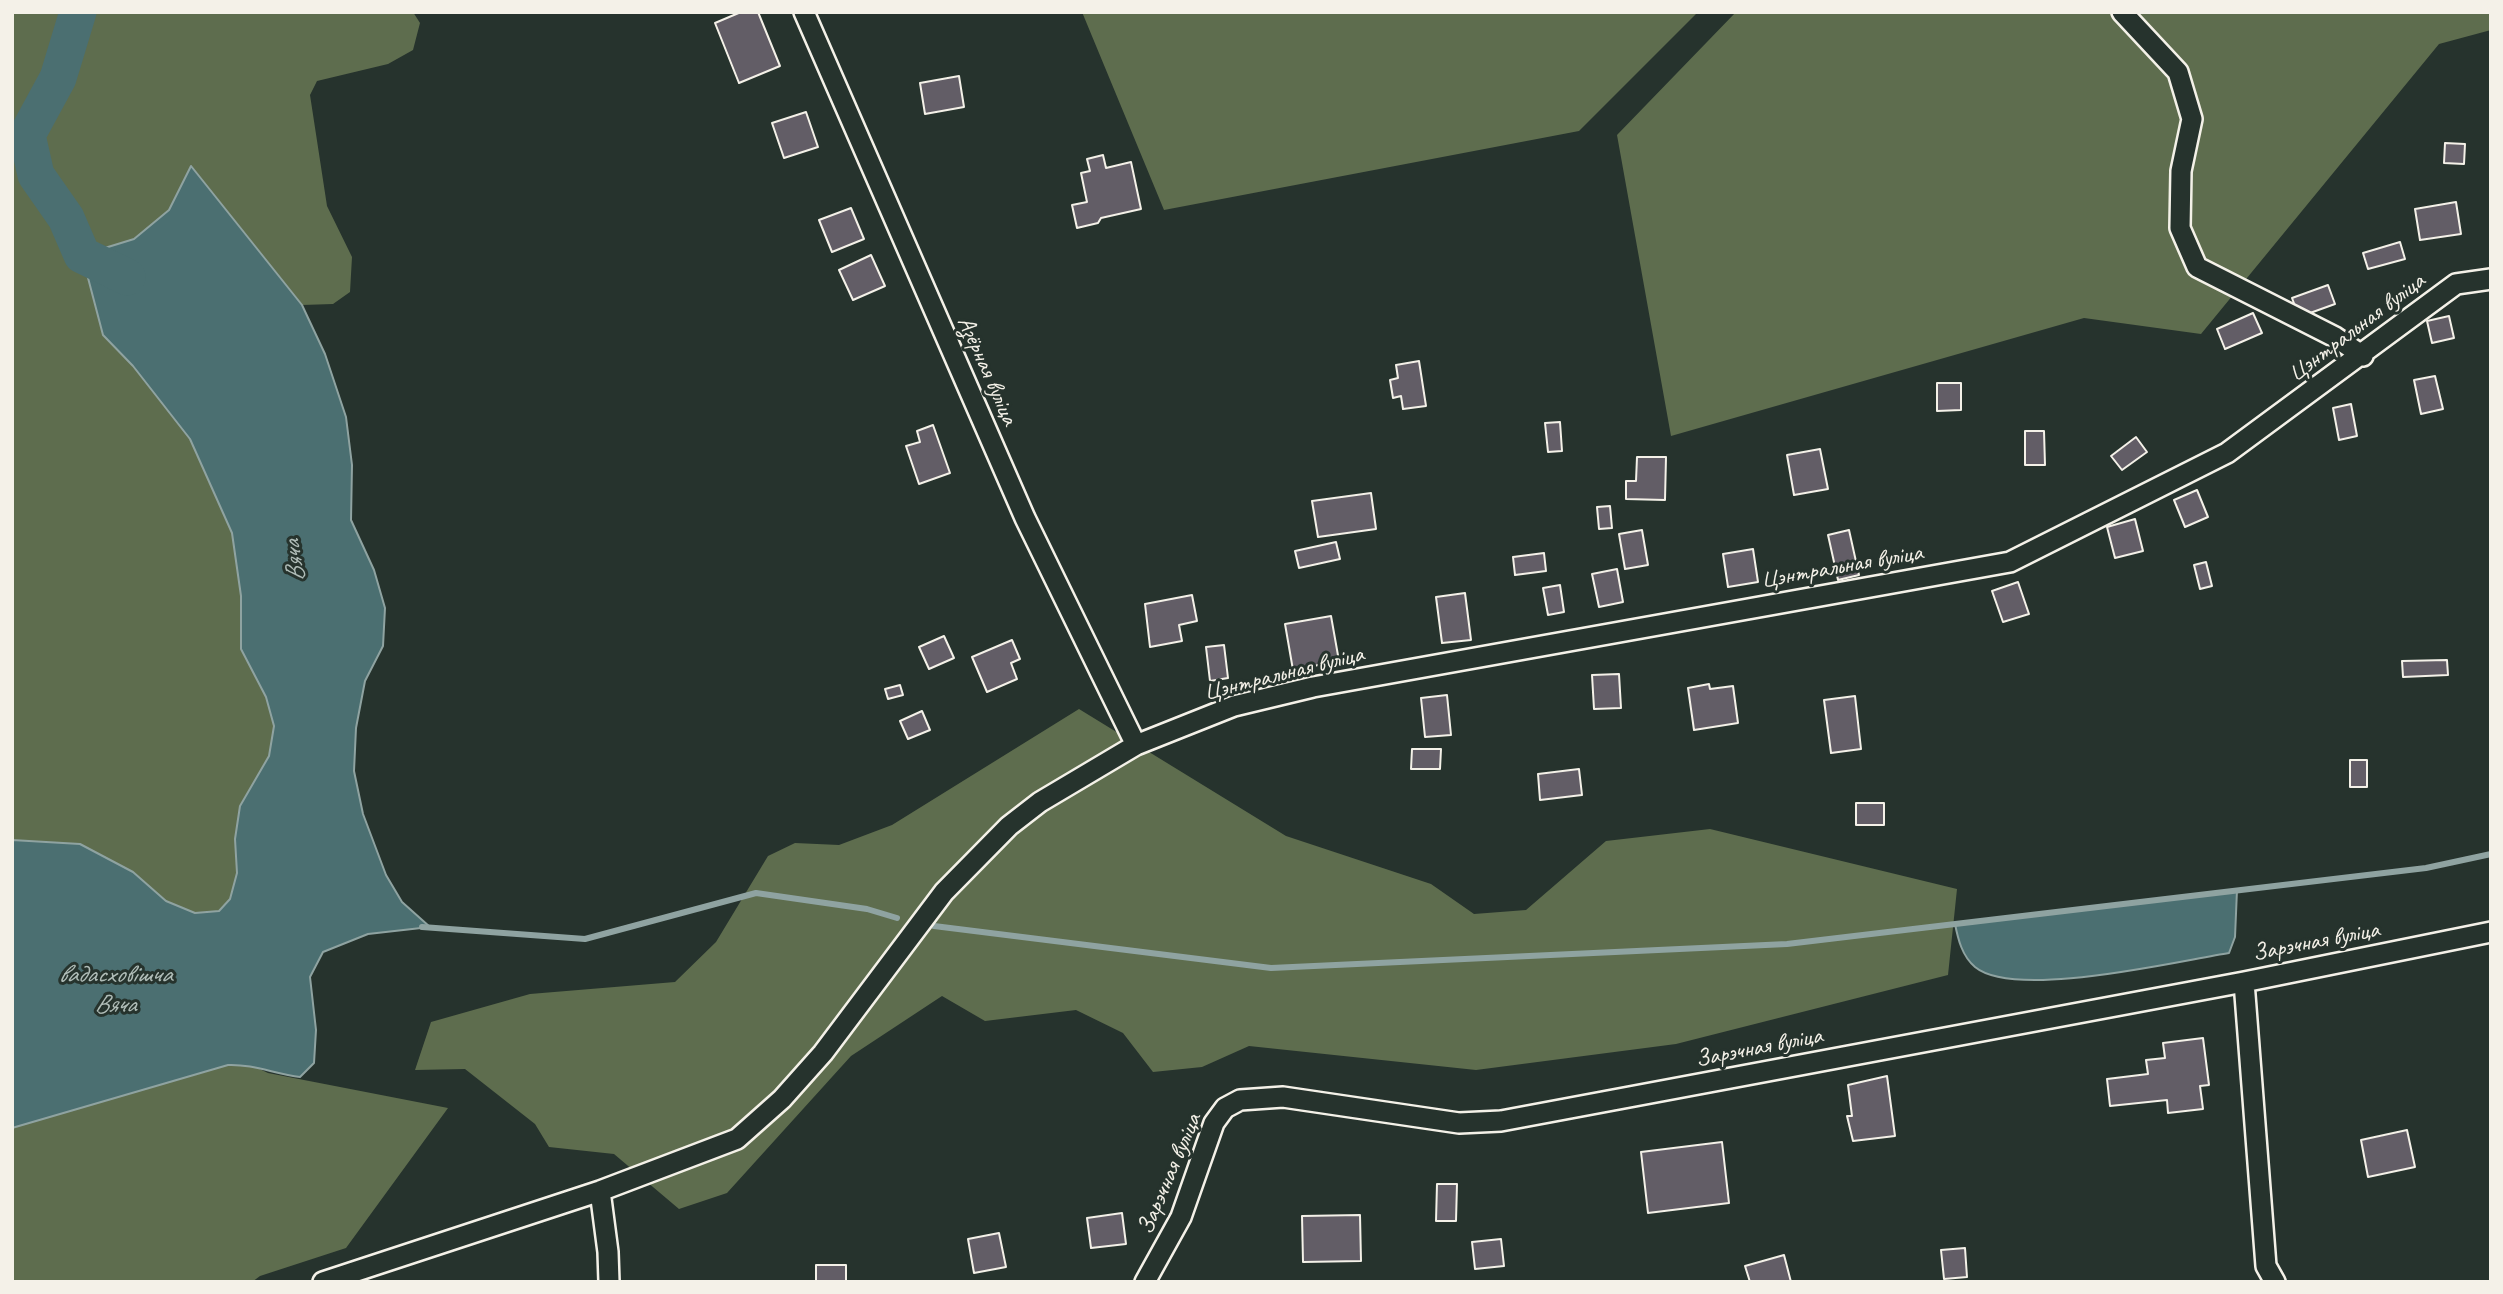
<!DOCTYPE html>
<meta charset="utf-8">
<style>
body{margin:0}
#map{position:relative;width:2503px;height:1294px;overflow:hidden;background:#26332d;font-family:Caveat,sans-serif}
canvas{display:block}
.frame{position:absolute;inset:0;border:14px solid #f4f1e8;pointer-events:none}
</style>
<div id="map">
<canvas width="2503" height="1294"></canvas>
<div class="frame"></div>
</div>
<script>
const context = document.querySelector('canvas').getContext('2d');
context.lineJoin = 'round';
function fillPath(path, color) {
  context.fillStyle = color;
  context.fill(path, 'evenodd');
}
function strokePath(path, color, width, dash) {
  context.strokeStyle = color;
  context.lineWidth = width;
  context.lineCap = dash ? 'butt' : 'round';
  context.setLineDash(dash || []);
  context.stroke(path);
}
function label(font, color, halo, rows, align = 'center') {
  context.font = font + ' Caveat,sans-serif';
  context.lineWidth = 6;
  context.setLineDash([]);
  context.textBaseline = 'middle';
  context.strokeStyle = halo;
  context.fillStyle = color;
  for (const [text, x, y, turn = 0] of rows) {
    context.save();
    context.translate(x, y);
    context.rotate((+turn || 0) * Math.PI / 180);
    context.textAlign = isNaN(turn) ? turn : align;
    if (halo) context.strokeText(text, 0, 0);
    context.fillText(text, 0, 0);
    context.restore();
  }
}
const green = new Path2D(`
 M12,12H413L420,23L413,50L388,64L317,81L310,95L327,206L352,257L350,292L333,304L302,305L191,167L169,210L134,239L82,255L103,335L133,366L190,439L232,533L241,596V648L266,697L274,726L269,756L240,806L235,839L237,873L230,899L219,911L195,914L166,901L133,872L80,844L12,840Z
 M1082,12H1698L1579,131L1164,210Z
 M1736,12H2491V30L2439,44L2201,334L2084,318L1671,436L1617,135Z
 M1079,709L1286,836L1431,884L1474,914L1526,910L1606,841L1710,829L1957,889L1948,975L1676,1044L1476,1070L1249,1046L1202,1067L1153,1072L1123,1033L1076,1010L985,1021L942,996L851,1056L727,1193L679,1209L614,1154L549,1147L535,1124L465,1069L415,1070L431,1022L530,994L675,982L716,942L768,856L795,843L839,845L892,825Z
 M249,1064L268,1073L448,1108L346,1248L260,1276L252,1282H12V1128L228,1065Z`);
const water = new Path2D(`
 M191,166L302,305L325,354L346,417L352,465L351,520L374,570L385,608L383,646L365,681L356,728L354,771L363,814L386,875L402,902L430,927L368,934L323,952L310,977L316,1030L314,1063L300,1077C275,1074 253,1064 228,1065L12,1128V840L80,844L133,872L166,901L195,913L219,911L230,899L237,873L235,839L240,806L269,756L274,726L266,697L241,649V596L232,533L190,439L133,366L103,335L82,255L134,239L169,210Z
 M2237,890L2235,937L2229,953C2177,961 2015,1000 1975,967C1962,956 1958,939 1955,924Z`);
const stream = new Path2D(`
 M934,926L1271,968L1787,944L2426,868L2491,854
 M422,927L585,939L756,893L867,909L897,918`);
const river = new Path2D(`
 M78,12L58,78L27,135L36,175L66,218L82,255L127,277`);
const building = new Path2D(`
 M741,12H758L780,66L739,83L715,23Z
 M959,76L964,107L925,114L920,83Z
 M806,112L818,147L784,158L772,123Z
 M2445,143L2465,144L2464,164L2444,163Z
 M1103,155L1106,168L1131,162L1141,209L1101,218L1098,223L1077,228L1072,205L1087,202L1081,173L1090,171L1087,159Z
 M2456,202L2461,234L2420,240L2415,209Z
 M851,208L864,239L832,252L819,220Z
 M2400,242L2405,259L2368,269L2363,253Z
 M871,255L885,286L853,300L839,270Z
 M2328,285L2335,304L2299,317L2292,298Z
 M2253,313L2262,333L2225,349L2217,329Z
 M2449,316L2454,338L2432,343L2427,321Z
 M1419,361L1426,406L1403,409L1401,396L1393,398L1390,380L1398,378L1396,365Z
 M2435,376L2443,409L2421,414L2414,380Z
 M1937,383H1961V410L1937,411Z
 M2351,404L2357,436L2339,440L2333,408Z
 M1560,422L1562,451L1548,452L1545,423Z
 M933,425L950,473L919,484L906,446L920,442L917,431Z
 M2025,431H2044L2045,465H2025Z
 M2136,437L2147,452L2122,470L2111,456Z
 M1820,449L1828,489L1794,495L1787,455Z
 M1637,457H1666L1665,500L1626,499V481H1636Z
 M2197,490L2208,517L2185,527L2174,500Z
 M1371,493L1376,529L1318,537L1312,501Z
 M1610,506L1612,528L1599,529L1597,507Z
 M2135,519L2143,551L2115,558L2107,527Z
 M1642,530L1648,565L1625,569L1619,534Z
 M1849,530L1859,575L1838,580L1828,535Z
 M1336,542L1340,559L1299,568L1295,551Z
 M1753,549L1758,582L1728,587L1723,554Z
 M1544,553L1546,571L1515,575L1513,557Z
 M2206,562L2212,586L2200,589L2194,565Z
 M1617,569L1623,602L1599,607L1592,574Z
 M2018,582L2029,614L2003,622L1992,591Z
 M1560,585L1564,612L1548,615L1543,588Z
 M1465,593L1471,640L1442,643L1436,597Z
 M1192,595L1197,621L1179,625L1182,641L1150,647L1145,604Z
 M1331,616L1339,661L1293,670L1285,624Z
 M944,636L954,658L929,669L919,647Z
 M1012,640L1020,659L1011,663L1017,679L987,692L972,657Z
 M1224,645L1228,678L1210,681L1206,647Z
 M2447,660L2448,675L2403,677L2402,661Z
 M1619,674L1621,708L1594,709L1592,675Z
 M1709,684L1710,689L1733,686L1738,723L1694,730L1688,688Z
 M900,685L903,695L888,699L885,689Z
 M1447,695L1451,735L1425,737L1421,698Z
 M1855,696L1861,749L1831,753L1824,700Z
 M922,711L930,730L908,739L900,721Z
 M1412,749H1441L1440,769H1411Z
 M2350,760H2367V787H2350Z
 M1579,769L1582,795L1540,800L1538,774Z
 M1856,803H1884V825H1856Z
 M2203,1038L2209,1085L2200,1086L2203,1109L2168,1113L2167,1100L2110,1106L2107,1079L2148,1074L2146,1060L2165,1058L2163,1043Z
 M1887,1076L1895,1136L1853,1141L1847,1116H1852L1848,1085Z
 M2407,1130L2415,1167L2368,1177L2361,1140Z
 M1722,1142L1729,1203L1648,1213L1641,1152Z
 M1437,1184H1457L1456,1221H1436Z
 M1122,1213L1126,1244L1091,1248L1087,1218Z
 M1360,1215L1361,1261L1303,1262L1302,1216Z
 M999,1233L1006,1267L974,1273L968,1239Z
 M1501,1239L1504,1266L1475,1269L1472,1242Z
 M1965,1248L1967,1277L1944,1279L1941,1250Z
 M1784,1255L1791,1282H1750L1745,1266Z
 M816,1265H846V1282H816Z`);
const path = new Path2D(`
 M12,19L13,12`);
const minor = new Path2D(`
 M804,12L1025,518L1136,745
 M2122,12L2178,72L2192,119L2181,171L2180,228L2197,267L2335,337L2363,356
 M2244,982L2266,1266L2275,1282
 M600,1191L608,1252L609,1282
 M323,1282L600,1191L737,1139L782,1099L823,1053L944,892L1009,826L1040,802L1136,745L1234,706L1313,687L2010,562L2227,453L2456,284L2491,279
 M1145,1282L1181,1217L1214,1123L1225,1108L1240,1100L1283,1097L1459,1123L1501,1121L2244,982L2491,932`);
const streetNames = [
 ["Цэнтральная вуліца",2357,328,-37],
 ["Азёрная вуліца",987,371,66],
 ["Цэнтральная вуліца",1842,567,-10],
 ["Цэнтральная вуліца",1284,674,-14],
 ["Зарэчная вуліца",2316,942,-11],
 ["Зарэчная вуліца",1759,1048,-11],
 ["Зарэчная вуліца",1170,1174,-67]
];
const waterNames = [
 ["Вяча",295,561,-97],
 ["вадасховішча",115,975],
 ["Вяча",115,1005]
];
fillPath(green, '#5e6d4e');
fillPath(water, '#4b6f71');
strokePath(water, '#8fa3a1', 2);
strokePath(stream, '#8fa3a1', 6);
strokePath(river, '#4b6f71', 37);
fillPath(building, '#625d66');
strokePath(building, '#f4f1e8', 2);
strokePath(minor, '#f4f1e8', 24);
strokePath(path, '#f4f1e8', 3.5, [2, 5]);
strokePath(minor, '#26332d', 19);
label('24px', '#f4f1e8', '#26332d', streetNames);
label('italic 26px', '#b0bdb8', '#26332d', waterNames);
</script>
